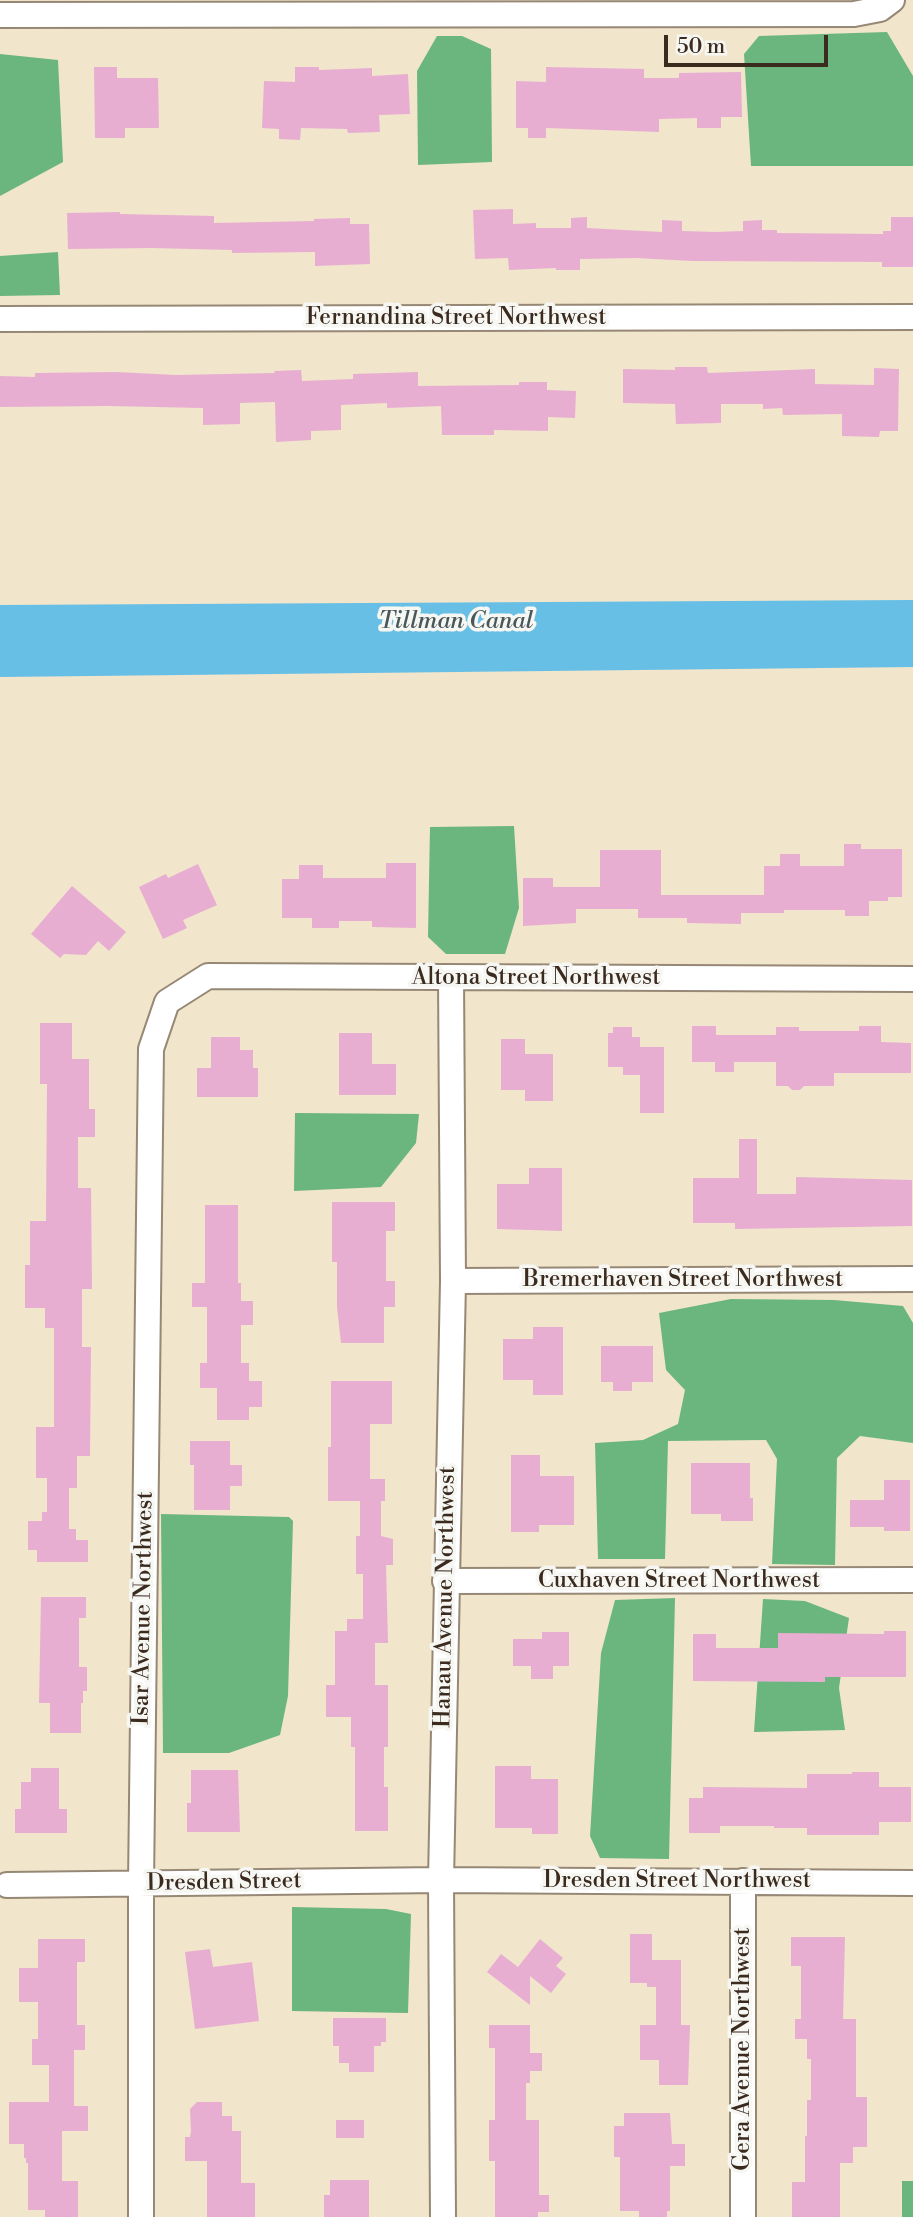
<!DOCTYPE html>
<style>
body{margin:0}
#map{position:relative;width:913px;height:2217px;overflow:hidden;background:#f1e5cc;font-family:"Libre Bodoni",serif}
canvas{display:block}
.scale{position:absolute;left:664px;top:35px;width:164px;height:32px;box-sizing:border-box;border:4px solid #3b2a1e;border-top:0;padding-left:9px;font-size:21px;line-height:24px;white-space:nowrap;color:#3b2a1e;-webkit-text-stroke:5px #f6f6f2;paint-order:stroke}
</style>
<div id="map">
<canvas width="913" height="2217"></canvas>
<div class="scale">50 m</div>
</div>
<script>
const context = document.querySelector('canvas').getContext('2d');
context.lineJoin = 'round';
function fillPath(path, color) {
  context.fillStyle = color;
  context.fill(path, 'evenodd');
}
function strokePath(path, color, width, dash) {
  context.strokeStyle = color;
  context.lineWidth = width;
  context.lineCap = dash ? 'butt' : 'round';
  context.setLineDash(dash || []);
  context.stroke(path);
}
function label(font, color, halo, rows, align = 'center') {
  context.font = font + ' "Libre Bodoni",serif';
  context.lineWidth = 7;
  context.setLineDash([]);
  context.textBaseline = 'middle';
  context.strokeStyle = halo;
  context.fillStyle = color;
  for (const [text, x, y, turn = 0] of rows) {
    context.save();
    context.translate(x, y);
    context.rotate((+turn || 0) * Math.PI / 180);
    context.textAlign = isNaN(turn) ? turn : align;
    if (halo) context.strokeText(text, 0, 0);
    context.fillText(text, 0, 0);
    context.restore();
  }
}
const forest = new Path2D(`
 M887,32L913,76V166H751L744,54L759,36Z
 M437,36H462L491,49L492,162L418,165L417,71Z
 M0,54L58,60L63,162L0,196Z
 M58,252L60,295L0,296V256Z
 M514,826L519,908L505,954H446L428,937L430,827Z
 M295,1113L419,1114L416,1143L381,1187L294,1191Z
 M731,1299L834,1300L903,1306L913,1323V1443L860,1436L837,1458L835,1565L772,1564L777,1459L766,1440L668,1441L665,1559H598L595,1443L643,1440L678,1424L685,1390L666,1370L659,1313Z
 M161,1514L289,1517L293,1521L288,1696L280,1735L229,1753H163Z
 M675,1598L669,1859L600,1858L590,1836L601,1653L615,1600Z
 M763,1599L805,1601L849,1618L839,1688L845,1730L754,1732Z
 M292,1907L386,1909L411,1914L408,2013L292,2011Z
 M902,2181H913V2217H902Z`);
const water = new Path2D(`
 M913,600V667L0,677V605Z`);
const building = new Path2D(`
 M94,67H117V78H158L159,128H125V138H95Z
 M295,67H319V70L372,68V76L408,74L410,114L379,115L380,132L348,133L347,129L301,128L300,140L279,139V129L262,128L264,81L295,82Z
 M546,67L644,69V78H679V73L741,72L742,117H721V128H697V118L659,119V132L546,128V138H528V128H516V81L546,82Z
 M513,209V224L536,223V228H571V218L587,217V228L662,232V220L682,221V231L716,232L743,231V221L762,220V230H777V233L883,234V231H891V217H913V267H882V262L692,261L636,258L580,259V270H556V268L509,270L508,258L475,259L473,210Z
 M120,212V214L214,216V223L314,221V219L350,218V224H369L370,264L315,266V252L232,253V250L152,248L68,249L67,213Z
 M675,367H707L708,373L815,369V384L874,385V368L899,369L898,431H880L879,437L842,436V414L783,415L782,408L763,409V404H721V423L676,424L675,404L623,403V369L675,370Z
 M301,370L302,381L353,379V374L418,372V386L519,385V382H547V390L576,391L575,418L548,417V431L494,430V435H442L441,406L387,408V403L341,405V430L311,431V440L276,442L275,402L240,403V424L203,425V408L108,406L0,407V376L35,377V373L116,372L176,375L275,373L274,371Z
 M844,844H861V849H902V897H888V901H869V916H845V910H784V913H741V924L687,923V918H638V909H576V923L523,926V878H553V887H600V850H661V895H764V866H780V854H800V866H844Z
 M386,863H416V928L372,927V921H339V928H312V918H282V879H299V865H323V878H386Z
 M198,864L217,905L183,920L187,928L163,939L139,887L166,874L168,878Z
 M72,886L126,932L109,951L98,941L86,955L64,954L60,958L31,934Z
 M40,1023H72V1059H89V1109H95V1137H78V1188H91L92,1289H82V1347H91L90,1456H77V1488H69V1529H76V1540H88V1562H37V1550H28V1521H42V1512H47V1478H36V1427H54V1328H45V1308H25V1265H30V1221H46L47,1084H40Z
 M692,1026H716V1035H776V1027H799V1031H859V1026H881V1042L911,1043V1073H834V1086H804L800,1090H792L788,1086H776V1062H734V1072H715V1062H692Z
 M613,1027H632V1037H640V1047H664V1113H640V1075H623V1067H608V1033H613Z
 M339,1033H372V1064H396V1095H339Z
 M211,1037H240V1050H253V1068H258V1097H197V1068H211Z
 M501,1039H525V1054H553V1101H525V1090H501Z
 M739,1139H757V1194H796V1177L912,1180V1226L735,1229V1223H693V1178H739Z
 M529,1168H562V1231L497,1229V1184H529Z
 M332,1202H395V1231H386V1281H395V1307H384V1343H341L337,1307V1262H332Z
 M205,1205H238V1283H241V1301H253V1325H241V1363H249V1381H262V1407H249V1420H217V1388H200V1363H207V1307H192V1283H205Z
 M533,1327H563V1395H533V1380H503V1339H533Z
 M601,1346H653V1382H632V1391H613V1382H601Z
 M331,1381H392V1424H370V1479H385V1501H381V1536L393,1539V1565H386L388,1643H375V1685H388V1747H384V1787H388V1831H355V1747H351V1717H326V1685H335V1631H347V1619H363V1574H356V1536H360V1501H328V1447H331Z
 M190,1441H230V1465H242V1486H230V1510H194V1465H190Z
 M511,1455H540V1476H574V1525H539V1532H511Z
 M691,1463H750V1498H753V1521H721V1514H691Z
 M884,1480H910V1531H884V1527H850V1500H884Z
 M41,1597H86V1618H79V1667H87V1691H83V1703H81V1733H50V1703H39Z
 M884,1631H906V1677H825V1682L693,1681V1634H716V1648H778V1633L884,1634Z
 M542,1632H569V1666H553V1679H531V1666H513V1639H542Z
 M495,1766H531V1779H558V1834H532V1828H495Z
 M31,1768H59V1809H67V1833H15V1809H21V1782H31Z
 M191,1770H238L240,1832H187V1803H191Z
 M852,1772H879V1787H911V1822H879V1835H807V1828H774V1826H720V1833H689V1798H703V1787L807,1788V1774H852Z
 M630,1934H652V1960H681V2025H690L688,2085H659V2060H640V2025H656V1987H647V1983H630Z
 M791,1937H845L843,2019H856V2097H867V2147H853V2163H840V2217H792V2182H805V2136H807V2100H811V2059H807V2039H795V2019H801V1966H791Z
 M38,1939H85V1962H77V2025H85V2050H74V2106H88V2131H62V2181H78V2217H45V2210H28V2163H26V2158H24V2144H9V2102H49V2065H32V2039H38V2002H19V1968H38Z
 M540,1939L563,1958L556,1966L566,1974L551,1993L530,1976V2005L487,1972L501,1954L518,1967Z
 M210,1949L213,1967L252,1962L259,2021L195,2029L185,1952Z
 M333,2018H386V2042H381V2046H374V2072H349V2063H339V2046H333Z
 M489,2025H530V2053H542V2071H530V2083H526V2120H539V2195H549V2212H538V2217H495V2161H489V2120H495V2048H489Z
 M197,2102H222V2116H232V2131H241V2183H255V2217H207V2161H185V2137H190L191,2131L190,2109Z
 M624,2113H670L672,2144H685V2166H670V2211H667V2217H639V2211H620V2157H614V2126H624Z
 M336,2120H364V2138H336Z
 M330,2180H369V2217H324V2195H330Z`);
const street = new Path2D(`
 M0,15L854,14L880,9L892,0
 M0,319L913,317
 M453,1281L913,1279
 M445,1581L913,1580
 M743,1881V2217
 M7,1885L441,1880L913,1883
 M141,2217V1884L151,1049L167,1002L208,976L913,979
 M443,2217L441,1880L453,1281L451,977`);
const streetNames = [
 ["Fernandina Street Northwest",456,318],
 ["Altona Street Northwest",536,978],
 ["Bremerhaven Street Northwest",683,1280],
 ["Cuxhaven Street Northwest",679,1581],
 ["Hanau Avenue Northwest",446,1597,-89],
 ["Isar Avenue Northwest",144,1608,-89],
 ["Dresden Street Northwest",677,1881],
 ["Dresden Street",224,1883,-1],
 ["Gera Avenue Northwest",743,2049,-90]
];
const waterNames = [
 ["Tillman Canal",456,622]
];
fillPath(forest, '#6bb67f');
fillPath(water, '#67bfe5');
fillPath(building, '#e8aed1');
strokePath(street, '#968875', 28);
strokePath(street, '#fff', 24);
label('23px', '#3b2a1e', '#f6f6f2', streetNames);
label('italic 24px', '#48575a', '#f6f6f2', waterNames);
</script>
